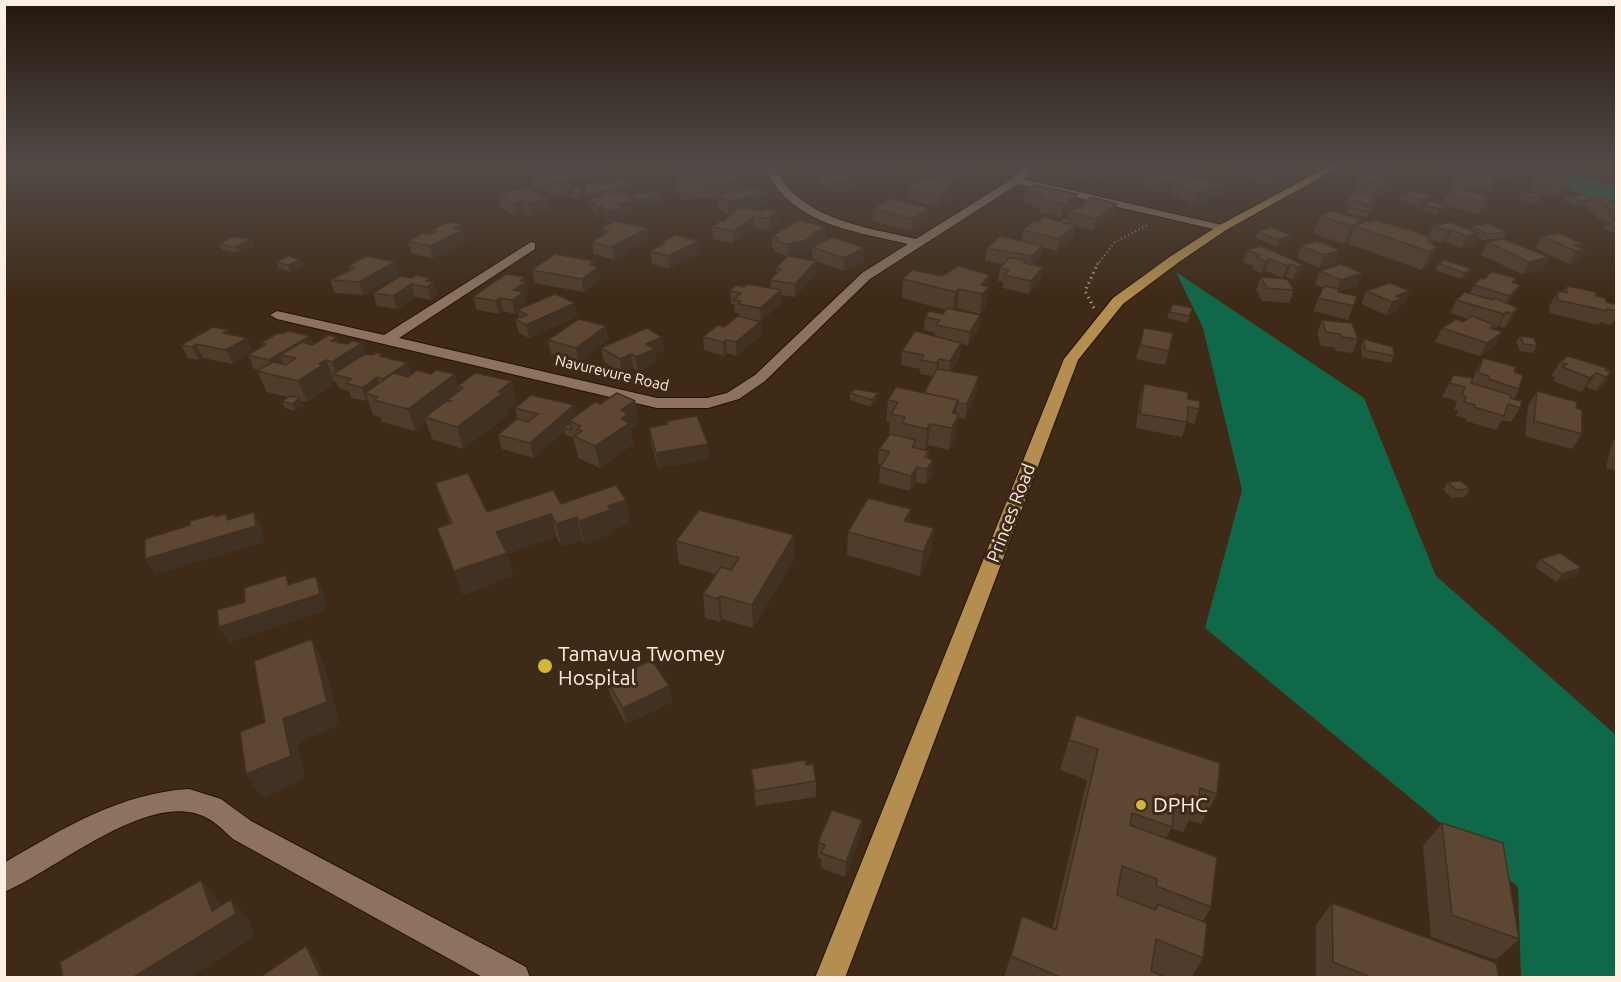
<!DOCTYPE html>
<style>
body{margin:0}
#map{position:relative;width:1621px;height:982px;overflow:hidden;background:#3f2a17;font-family:Ubuntu,sans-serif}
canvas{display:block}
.frame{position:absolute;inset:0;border:6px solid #fdefe3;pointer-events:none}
</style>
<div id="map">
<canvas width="1621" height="982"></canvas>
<div class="frame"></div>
</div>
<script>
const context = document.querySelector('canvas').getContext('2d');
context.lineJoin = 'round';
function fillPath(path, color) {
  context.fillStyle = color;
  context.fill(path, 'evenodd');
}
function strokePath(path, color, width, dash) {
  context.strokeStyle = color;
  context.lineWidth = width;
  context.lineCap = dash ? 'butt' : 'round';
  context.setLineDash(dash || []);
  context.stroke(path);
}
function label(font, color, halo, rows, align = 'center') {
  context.font = font + ' Ubuntu,sans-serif';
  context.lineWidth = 6;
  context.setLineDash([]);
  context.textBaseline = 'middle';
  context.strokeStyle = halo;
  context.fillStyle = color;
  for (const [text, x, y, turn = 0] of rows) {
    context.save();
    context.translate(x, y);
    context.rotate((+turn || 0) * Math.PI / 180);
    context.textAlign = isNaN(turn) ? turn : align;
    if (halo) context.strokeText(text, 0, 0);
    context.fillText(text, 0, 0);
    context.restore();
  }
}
const forest = new Path2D(`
 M1563,171L1616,186V209L1574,191L1543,174Z
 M1176,272L1364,398L1436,576L1616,735V977H1521L1518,887L1205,628L1242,490L1203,328Z`);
const pathFar1 = new Path2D(`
 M1097,265L1115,242L1148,225`);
const path = new Path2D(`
 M1094,308L1085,291L1098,263`);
const minor = new Path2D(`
 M763,165H773C800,220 862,226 916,239L1012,179L1025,165H1035L1023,179L1222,225L1228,228L1222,231L1018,184L870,279L765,381L739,399L708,408H657L277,319L270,315L277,311L384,335L531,242L535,243V249L399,338L657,398H707L727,393L755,375L862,273L908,244C850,230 791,225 763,165Z
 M189,789L221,799L251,821L526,967L530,978H484L233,839C225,832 217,823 207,818C151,787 54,872 4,892V863C62,829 120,793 189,789Z`);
const major = new Path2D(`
 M1331,165H1343L1226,230L1179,262L1123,304L1078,360L845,978H815L1064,359L1113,298L1171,256L1218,226Z`);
const wall = new Path2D(`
 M570,165H599L600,171L588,182L571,180L572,182L567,194H549L548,190L546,191V189H533L531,178L552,170L553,172L568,168L569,171Z
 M676,165H731V174L742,178L743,189L734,190V192L766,205L749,209L778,211V223L769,230L754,228L733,243L713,239L712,227L724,221L734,212L728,214L718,207V197L682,200L676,190L674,168L679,167Z
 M814,165H855V168L853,170L888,182L830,192L818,183V174H814Z
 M936,165H972L971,171L953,182V194L949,196V201L937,208L908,199L909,187L936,178V177L935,176Z
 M1246,165H1289L1287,169L1279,174L1276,182L1269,186L1258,184L1259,180L1248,177L1249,173L1244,171Z
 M1417,165H1431L1430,167Z
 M1453,165L1466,171L1476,173L1478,168L1484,169L1487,165L1494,166L1495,165H1533L1529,174L1515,172L1510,180L1494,177V180L1489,191L1458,190L1490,196L1484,208L1479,214L1451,207L1448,212L1436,215L1422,211L1424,205L1427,203L1419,206L1399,200L1402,194L1432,196L1430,201L1442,204L1447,194L1453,188V181L1456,175L1450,174V170Z
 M1078,167L1121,174L1088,183L1076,178Z
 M1144,169L1195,181L1220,197L1210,199L1209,201L1192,205L1171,193L1172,191L1159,193L1142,185L1143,181L1141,180Z
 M1543,175L1568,182L1562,193L1537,195L1528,189L1534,178L1542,177Z
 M1358,177L1393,180L1388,191L1373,198L1377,199L1375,205L1370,208L1371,214L1366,218L1346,213L1348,207L1350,206L1344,204L1346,199L1356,194L1358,189L1354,188Z
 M585,184L632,186L633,198H631L633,202L635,213L623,215L624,221L617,222L648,240L614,260L594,254L592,242L603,236L602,228L613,222L608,223L605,217L597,218L592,209L591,204L587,205L584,195L580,199L571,198L570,193L586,188Z
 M1033,185L1075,205L1060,217L1040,212V208L1032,206V204L1023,201L1025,190Z
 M504,192L550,211L531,216L525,213L516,216L501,208L499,196L505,195Z
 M1521,193L1541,197L1538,203H1525L1518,199Z
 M633,195L661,202L638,206L634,200Z
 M1567,195L1614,203H1617V234L1603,229L1606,223H1609L1595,217L1597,214L1586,210L1588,206L1577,207L1564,200Z
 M1082,203L1114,215L1093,230L1076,226L1074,237L1057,251L1042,247L1040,258L1034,265L1040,280L1029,294L1003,288V282L998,281L1000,268L1004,264L985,261L987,248L1021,241L1023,230L1038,222L1060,221L1068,219L1070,212L1081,208Z
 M929,208L928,219L911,231L872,221L873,209Z
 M1320,216L1362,220L1361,223L1428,236L1433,226L1470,230L1472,226L1507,232L1503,238L1483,240L1477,237L1473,245L1461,248L1446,242L1442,243L1433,240L1431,244L1428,266L1422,270L1348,244L1349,241L1344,244L1313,234Z
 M825,227V239L814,245V246L864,261L843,271L816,261V273L795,297L781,295L782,303L761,321L751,319L760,322L761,335L736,356L727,353L724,356L704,350L703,337L724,327L739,316V313H735L734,304H731L730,291L743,287L771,288L770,280L776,274V268L816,261L812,259V249L804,253L788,256L775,252L774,249L772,248V236Z
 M432,230L465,236L466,242L433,258L412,254L408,241L431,234L433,233Z
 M1258,232L1291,235L1289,241L1276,246L1256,238Z
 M1542,236L1582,244L1580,248L1578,263L1569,264L1535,248Z
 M252,239L254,246L238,253L222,250L219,244Z
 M662,242L700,254L669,269L652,264L650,251L662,245Z
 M1488,242L1549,257L1542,270L1522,274L1481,255Z
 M1301,246L1340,250L1335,263L1319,268L1297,258Z
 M1247,250L1304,265L1299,277L1293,280L1286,277L1282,278L1266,271L1261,273L1252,269L1253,266L1243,262Z
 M300,260L303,266L290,272L279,268L276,262Z
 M1438,263L1472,269L1469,276L1461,279L1435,270Z
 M348,266L399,275L363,295L335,293L330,280L349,270Z
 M595,266L600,279L584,292L535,283L532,270Z
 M1320,271L1362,273L1357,286L1338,292L1357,296L1348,320L1313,311L1323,288L1315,284Z
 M990,275L986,306L980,314L957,308L955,310L980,315L979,328L968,345L961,344L960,356L951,371L979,376L977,391L965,419L958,417L956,436L949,450L928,445L925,450L929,451L928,458L933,460L932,475L926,484L916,482L910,491L879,483L880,467L881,465L878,464L879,449L889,434L890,422L886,421L888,400L924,393L933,376L920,374V369L901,365L902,351L935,336V333L924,330L925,317L943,314L946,310L902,298L903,279Z
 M400,276L431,282L438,295L431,300L415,297L397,309L377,306L373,293Z
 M1261,277L1294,290L1289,303L1262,301L1256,290Z
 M1514,283L1513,298L1508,304L1518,308L1511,321L1504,328L1499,326L1496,328L1494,327L1493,329L1495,346L1480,356L1435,342L1442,328L1463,322L1468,319L1450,313L1456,300L1470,293L1474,285Z
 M1567,286L1596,296L1606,302L1617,305V317L1611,325L1600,322L1599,325L1549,313L1550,305L1558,291L1563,293Z
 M527,290L528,295L525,297L526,305L522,308L578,316L529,338L519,333L515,319L519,318L518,311L515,314L503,311L499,314L477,310L473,297Z
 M1366,291L1404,304L1398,306L1396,312L1386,315L1361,304Z
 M1169,312L1191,314L1187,323L1167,318Z
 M1322,320L1358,339L1352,353L1336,351L1335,347L1321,346L1317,333Z
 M606,326L608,339L579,362L551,354L548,340Z
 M1144,328L1169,351L1165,365L1136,359Z
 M282,334L310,336L313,344L337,337L339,342L347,344L362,343L366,354L383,357L411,374H455L458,386L517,403L507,411L508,415L463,449L432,439L426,422L415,431L382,422L380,417L373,415L368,401L351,398L349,391L339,388L336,382L334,381L330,384L331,386L307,402L301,401L303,406L295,411L285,408L282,401L287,397L267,392L257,371L259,370L254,369L248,355L263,347L261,343Z
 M1520,336L1537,346L1533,353L1520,351L1516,342Z
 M662,337L664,350L655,354L656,363L638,371L633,368L622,373L604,362L601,348Z
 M247,338L253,352L233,364L203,358L199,360L188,358L181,345Z
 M1364,339L1394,356L1391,363L1362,357L1361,345Z
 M1483,358L1514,372L1519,389L1514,399L1520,408L1511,422L1502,420L1496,430L1466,421L1467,419L1456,416L1458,411L1454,410L1457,401L1442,397L1453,375L1471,383L1476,372Z
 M1560,362L1606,370L1611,372L1602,387L1596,391L1587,387L1581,392L1553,381L1556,377L1551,376Z
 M1144,384L1188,399L1199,409L1194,424L1187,422L1182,437L1136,428L1140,398Z
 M1537,391L1582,434L1572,449L1525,436L1528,406Z
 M850,393H878V400L871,407L850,400Z
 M635,401L638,422L631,428L633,444L600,468L578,458L575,444L574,443L573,437L565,435L564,431L534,458L502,449L498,435L517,419L515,408L576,416L600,404Z
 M667,421L708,444L709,459L658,468L651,442L649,428L667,424Z
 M1617,436V471L1606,468L1612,442Z
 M1448,482L1470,489L1465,497L1452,498L1443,490Z
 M435,483L487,512L561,504L626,500L630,523L614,529L615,533L584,544L582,540L562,547L556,536L507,554L513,576L463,595L437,528L450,523Z
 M911,509L909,522L931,552L920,576L847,555L848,532Z
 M794,535L795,558L753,628L722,619L720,622L705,618L703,594L716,574L679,564L676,541Z
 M1540,559L1576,576L1556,582L1535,567Z
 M607,681L669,686L672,702L626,724L611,697Z
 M1076,715L1217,794L1201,824L1189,820L1183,832L1171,828L1166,839L1211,907L1203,921V958L1191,978H1004L1022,916L1052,929L1087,780L1060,770Z
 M806,765L816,781V797L756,806L751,769Z
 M1442,823L1519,939L1496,960L1431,937L1423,846Z
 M861,835L845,877L821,868V859L818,858V842Z
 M1332,903L1499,978H1316V925Z`);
const shadedWall = new Path2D(`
 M593,165H599L600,171L588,182L586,171Z
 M700,165H731V175L688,185L687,174Z
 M830,165H838L837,171L829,176V166Z
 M848,165H855V168L848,173Z
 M964,165H972L971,171L952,183L953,172Z
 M1118,165H1123L1121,174L1088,183L1090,172Z
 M1279,165H1289L1287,169L1279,174L1276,182L1269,186L1272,175L1271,169Z
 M568,168L569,173L570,171L572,182L567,194L565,183Z
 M889,171L888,182L830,192V181Z
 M1196,176L1193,187L1174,182L1172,191L1159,193L1161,182Z
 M742,178L743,189L734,190V193L729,194L728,185L727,183L731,179Z
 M1393,180L1388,191L1377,195L1382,184Z
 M954,183L953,194L949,196V201L937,208L938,197L944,189Z
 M632,186L633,198L616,200L602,196L601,194L602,202L590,198L591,204L587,205L584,189L615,188Z
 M1223,186L1220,197L1210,199L1209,201L1192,205L1195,193L1209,189Z
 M583,189L584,195L580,199L579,193Z
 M1379,190L1377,196L1371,198L1373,193Z
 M766,193V205L728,214V202Z
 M1077,194L1075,205L1060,217L1063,205Z
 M660,196L661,202L638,206L637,200Z
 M1432,196L1429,202L1419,206L1421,200Z
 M1490,196L1484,208L1479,214L1485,202Z
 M548,199L550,211L531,216L529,204Z
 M1377,199L1375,205L1367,210L1370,204Z
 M523,201L525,213L516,216L513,204Z
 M633,202L635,213L623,215L624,221L608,223L606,211L619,204Z
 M1117,204L1114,215L1093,230L1096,219Z
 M603,206L605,217L597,218L595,207Z
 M1451,206L1448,212L1436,215L1439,209Z
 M929,208L928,219L911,231L912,219Z
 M1373,209L1371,214L1366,218L1369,212Z
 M778,211V223L769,230V218Z
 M1617,213V222L1610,223Z
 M754,217V228L733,243V231Z
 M1362,220L1359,228L1355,226L1349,241L1344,244L1351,226Z
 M462,224L466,242L433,258L430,246Z
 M1076,225L1074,237L1057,251L1059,239Z
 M825,227V239L814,245V247H812V249L804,253L788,256L787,244L812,234Z
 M647,228L648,240L614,260L612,247Z
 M1452,230L1446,242L1442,243L1448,231Z
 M1479,233L1473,245L1461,248L1467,236Z
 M1291,235L1289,241L1276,246L1278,240Z
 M252,239L254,246L238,253L235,247Z
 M699,241L700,254L669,269L668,256Z
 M1582,244L1578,251L1585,250L1578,263L1569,264L1576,251L1573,245Z
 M1042,246L1040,258L1030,268L1032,256Z
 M864,248V261L843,271L844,258Z
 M1437,248L1428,266L1422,270L1430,252Z
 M1340,250L1335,263L1319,268L1324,255Z
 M1549,257L1542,270L1522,274L1529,262Z
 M1270,259L1266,271L1261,273L1265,261Z
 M300,260L303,266L290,272L288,265Z
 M594,261L595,269L598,267L600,279L584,292L582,279L589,265Z
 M816,261V273L795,297V284Z
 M395,262L399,275L363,295L359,282Z
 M1291,264L1286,277L1282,278L1287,266Z
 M1304,265L1299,277L1293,280L1297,267Z
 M1043,267L1040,280L1029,294L1031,281Z
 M1472,269L1469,276L1461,279L1464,273Z
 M1362,273L1357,286L1338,292L1333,305L1338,292L1336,293L1341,280Z
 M990,275L986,306L980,314L982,294L981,285Z
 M525,277L527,290L528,295L525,297L526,305L519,311L517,310L518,311L515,314L512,300L513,290L520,281Z
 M430,278L432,284L434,282L438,295L431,300L426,281Z
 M411,284L415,297L397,309L393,296Z
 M1520,285L1513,298L1503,309L1510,296Z
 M959,289L957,308L953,312L955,292Z
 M781,290L782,303L761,321L760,308Z
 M1410,291L1404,304L1398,306L1396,312L1386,315L1392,302L1396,296Z
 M500,298L503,311L499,314L496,301Z
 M575,303L578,316L529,338L526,325Z
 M1518,308L1511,321L1504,328L1512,314Z
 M1506,312L1499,326L1496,328L1504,314Z
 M980,315L979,328L968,345L970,332Z
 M760,322L761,335L736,356V342Z
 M606,326L608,339L579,362L576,348Z
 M229,330L236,344L223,333Z
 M1503,332L1495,346L1480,356L1487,343Z
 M310,336L316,350L296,358L280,355L286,368L276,374L269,360Z
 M337,337L343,355L362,343L370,363L337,375L332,362L331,341Z
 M662,337L664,350L655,354L656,363L638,371L636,357L646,344Z
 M247,338L253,352L233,364L226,350Z
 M726,340L727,353L724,356L723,342Z
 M961,343L960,356L949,375L950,361Z
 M196,344L203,358L199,360L192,347Z
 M631,354L633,368L622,373L620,359Z
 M939,359L938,372L935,377L937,363Z
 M326,360L334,381L330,384L331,386L307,402L298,381Z
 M408,363L412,377L388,393L383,379Z
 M1611,372L1602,387L1596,391L1606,377Z
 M1596,373L1587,387L1581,392L1590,378Z
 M455,374L461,396L447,400L449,405L425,417L426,422L415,431L408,409Z
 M979,376L977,391L965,419L967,404Z
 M377,377L382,392L365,393L368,401L367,402L362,388Z
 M512,381L517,403L507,411L508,415L463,449L457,427Z
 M878,393V400L871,407L872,400Z
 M300,398L303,406L295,411L292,404Z
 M958,400L956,420L959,414L956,436L949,450L952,428V413Z
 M635,401L638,422L631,428L633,444L600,468L595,446L621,410Z
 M574,405L577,420L569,421L570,425L564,428V431L534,458L530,443Z
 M930,424L928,445L925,451L927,429Z
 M708,444L709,459L658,468L656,453Z
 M933,460L932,475L926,484L927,469Z
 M917,467L916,482L910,491L911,476Z
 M626,500L630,523L614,529L615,533L584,544L579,521L608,506Z
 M911,509L908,532L904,521Z
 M254,512L262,528L264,542L155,575L145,559L227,520L226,514L235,529Z
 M551,514L556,536L507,554L513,576L463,595L454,571L496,532Z
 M577,517L582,540L562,547L556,524Z
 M934,528L931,552L920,576L923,552Z
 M794,535L795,558L753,628L752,605Z
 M1582,568L1576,576L1556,582L1562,574Z
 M316,576L324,592L327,610L229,643L219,627Z
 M720,596L722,619L720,622L718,599Z
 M312,639L324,663L340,725L298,743L305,779L262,798L246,774L283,719Z
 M669,686L672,702L626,724L623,708Z
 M862,820L861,835L845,877L846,862Z
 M201,880L220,902L227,920L231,899L250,921L255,936L189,978H132L212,911Z
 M306,946L317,961L326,978H321Z`);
const building = new Path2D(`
 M570,165H593L586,171L569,169L573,166H570Z
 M693,165H725L720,166L723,168L687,174L679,173L674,168Z
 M936,165H964L953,172L937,168L940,166Z
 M1087,165H1118L1090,172L1078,167Z
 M1253,165H1279L1271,169L1280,171L1272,175L1261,173L1267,170L1252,166Z
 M1453,165L1466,166V171L1453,168Z
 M1487,165H1489L1516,170L1512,175L1495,171L1496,170L1485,168Z
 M849,167L854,171L883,168L889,171L830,181L818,172Z
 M1177,167L1196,176L1161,182L1145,174L1151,173L1144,169Z
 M561,168H568L567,171L560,170Z
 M1478,168L1489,170V175L1478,173Z
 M535,170H552L550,175L555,170L570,171L565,183H547L548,179H544L545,178H531Z
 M1458,170L1494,175V180L1458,178Z
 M726,172L727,174L738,173L742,178L731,179L733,182L727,183L728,185L681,188L675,179Z
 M1369,173L1393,180L1382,184L1358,177Z
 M1550,174L1568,182L1543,184L1534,178L1548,177L1543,175Z
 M933,177L954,183L944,189L950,190L938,197L909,187L922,180L927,181Z
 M628,180L632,186L585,194L583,188H586L585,184Z
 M1209,180L1223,186L1209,189L1213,190L1195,193L1174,182Z
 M1033,185L1077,194L1063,205L1042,200L1046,197L1034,194L1036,193L1025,190Z
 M1363,186L1379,190L1373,193L1358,188Z
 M523,187L548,199L529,204L523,201L513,204L499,196L508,194L504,192Z
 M576,187L583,188L584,189L579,193H570Z
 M756,187L766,193L728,202L717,195Z
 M1452,188L1490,196L1485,202L1447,194Z
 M1412,190L1432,196L1421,200L1402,194Z
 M655,191L660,196L637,200L633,195Z
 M613,192L614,194L626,192L633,202L619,204L622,209L606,211L603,206L595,207L590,198L602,196L601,194Z
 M1354,193L1377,199L1370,204L1346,199Z
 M1521,193H1533L1541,197L1528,198Z
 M1584,194L1592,199L1591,200L1580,201L1567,195Z
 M1091,197L1117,204L1096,219L1070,212L1077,207L1081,208L1086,204L1082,203Z
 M1603,197L1614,203H1617V211L1602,206L1609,205L1592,198Z
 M890,198L929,208L912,219L873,209Z
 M1430,201L1451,206L1439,209L1424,205Z
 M1354,203L1373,209L1369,212L1348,207Z
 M739,208L762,211L764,209L778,211L769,218L754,217L733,231L712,227L720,221H724Z
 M1331,211L1362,220L1351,226L1320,216Z
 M1044,217L1076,225L1059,239L1023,230L1034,221L1038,222Z
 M1063,218L1073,221L1070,224L1060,221Z
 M800,220L825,227L812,234L815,235L804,241L787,244L774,240L778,238L772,236Z
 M1376,220L1428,236L1426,237L1433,240L1428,242L1437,248L1430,252L1355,226L1366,221L1371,222Z
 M615,221L647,228L612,247L592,242L607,233L603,232L608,230L602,228Z
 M1617,221V227L1606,223Z
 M448,222L462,224L454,229L463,230L430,246L408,241L423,233L431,234L437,231L432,230Z
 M1449,222L1479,233L1467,236L1452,230L1448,231L1433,226Z
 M1490,224L1507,232L1486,234L1472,226Z
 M1271,227L1291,235L1278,240L1258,232Z
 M1559,233L1582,244L1573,245L1585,250L1576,251L1542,236Z
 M675,235L699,241L668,256L650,251L665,243L662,242Z
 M1000,236L1042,246L1032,256L987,248Z
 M233,237L252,239L235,247L219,244Z
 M833,237L864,248L844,258L812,247Z
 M1503,239L1549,257L1529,262L1488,242Z
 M1317,241L1340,250L1324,255L1301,246Z
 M1261,246L1304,265L1297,267L1291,264L1287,266L1270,259L1265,261L1256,257L1260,255L1247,250Z
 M555,254L594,261L589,265L598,267L582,279L532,270Z
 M289,256L300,260L288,265L276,262Z
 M367,256L395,262L359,282L330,280L354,268L348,266Z
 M788,256L816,261L795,284L770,280L781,269L776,268Z
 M1010,257L1026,261L1024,263L1043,267L1031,281L1004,275L1009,270L1000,268Z
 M1444,260L1472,269L1464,273L1438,263Z
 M1341,264L1362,273L1341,280L1320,271Z
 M958,266L990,275L981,285L989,287L982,294L959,289L955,292L903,279L912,270L942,276Z
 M1491,272L1517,278L1512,282L1520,285L1510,296L1474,285L1481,278L1484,279Z
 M506,274L525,277L520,281L525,282L513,290L524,292L512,300L500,298L496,301L473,297Z
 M416,275L430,278L426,281L434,282L427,287L411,284L393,296L373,293L400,276L412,278Z
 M1261,277L1287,279L1294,290L1267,288Z
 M1390,283L1410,291L1396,296L1402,299L1392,302L1366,291Z
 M747,284L781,290L760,308L738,304L741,301L734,300L741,293L730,291L736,285L743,287Z
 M1324,286L1339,289L1338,292L1357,296L1354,306L1318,298Z
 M1567,286L1596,292V296L1606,298V302L1617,305V311L1607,309V311L1557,300L1558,291L1567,293Z
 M1465,292L1493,300L1495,298L1518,308L1512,314L1506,312L1504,314L1456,300Z
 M555,294L575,303L526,325L515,319L527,315L517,310Z
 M1173,304L1193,308L1189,316L1169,312Z
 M947,308L980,315L970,332L936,325L940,320L925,317L929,311L943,314Z
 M738,316L760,322L736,342L726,340L723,342L703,337L718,325L724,327Z
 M1472,316L1495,325L1490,328L1503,332L1487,343L1442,328L1456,319L1463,322Z
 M579,319L606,326L576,348L548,340Z
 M1322,320L1352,323L1358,339L1342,337L1340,334L1326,332Z
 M213,327L229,330L223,333L247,338L226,350L196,344L192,347L181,345Z
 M647,328L662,337L646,344L655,349L636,357L631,354L620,359L601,348Z
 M1144,328L1173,333L1169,351L1140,345Z
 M288,331L310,336L269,360L248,355L266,344L261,343L278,333L282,334Z
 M915,331L961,343L950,361L939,359L937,363L921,360L924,355L902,351Z
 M328,335L337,337L331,341L347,344L353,341L362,343L332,362L326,360L319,364L323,365L298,381L257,371L273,362L286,365L296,358L280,355L302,342L312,345Z
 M1520,336L1534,338L1537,346L1524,344Z
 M1364,339L1393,347L1394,356L1365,350Z
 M376,353L382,354L380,356L408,363L383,379L377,377L362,388L346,383L352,379L333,374L365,354L372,355Z
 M1568,356L1607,368L1605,370L1611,372L1606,377L1596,373L1590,378L1562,367L1567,364L1560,362Z
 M1483,358L1516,367L1514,372L1523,375L1519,389L1489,379V376L1478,373Z
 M937,369L979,376L967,404L958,403V400L924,393Z
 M417,370L431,374L436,370L455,374L408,409L374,400L378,397L365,393L394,373L408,377Z
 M475,373L512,381L498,392L503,393L457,427L425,417L445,402L452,401L447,400L463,388L458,386Z
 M1453,375L1473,378L1471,383L1511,395L1510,398L1522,401L1520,408L1508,404L1504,416L1474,407L1475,405L1464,402L1466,397L1462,395L1465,387L1450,383Z
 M1144,384L1188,392V399L1200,401L1199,409L1188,407L1187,422L1140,414Z
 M896,387L958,400L952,413L959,414L952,428L930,424L927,429L902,423L905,417L891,414L898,402L888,400Z
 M855,389L878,393L872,400L850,393Z
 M1537,391L1577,402L1576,408L1582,410V434L1534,421Z
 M617,393L635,401L621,410L628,414L621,419L630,423L595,446L574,436L582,431L577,429L581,426L569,421L595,402L600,404Z
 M531,395L574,405L530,443L498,435L517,419L528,422L538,414L515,408Z
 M290,396L300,398L292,404L282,401Z
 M697,416L708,444L656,453L649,428L668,424L667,421Z
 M570,423L571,430L564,428Z
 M890,434L916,440L912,447L929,451L925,457L933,460L927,469L917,467L911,476L880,467L890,452L879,449Z
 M468,473L487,512L553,490L561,504L616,485L626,500L608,506L610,510L579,521L577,517L556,524L551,514L496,532L507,553L454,571L437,528L452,523L435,483Z
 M1461,481L1470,489L1456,490L1448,482Z
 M868,498L911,509L904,521L934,528L923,552L848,532Z
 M699,510L794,535L752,605L720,596L718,599L703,594L721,567L731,570L739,558L676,541Z
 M254,512L256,526L145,559V539L190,525V521L215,514V517L226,514L227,520Z
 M1560,553L1582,568L1562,574L1540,559Z
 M286,575L288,585L316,576L320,594L219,627L217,610L245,602L244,588Z
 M312,639L327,702L283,719L291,756L246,774L240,732L265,722L254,661Z
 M652,660L669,686L623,708L607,681Z
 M1076,715L1220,763L1217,794L1200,788L1198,802L1176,794L1172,827L1132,813L1130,825L1217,857L1211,907L1156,886L1157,879L1122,866L1117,895L1156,910L1157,904L1207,923L1203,958L1156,939L1151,971L1167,978H1062L1011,956L1022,916L1056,930L1098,749L1069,740Z
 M805,760L806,765L813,764L816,781L755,791L751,769Z
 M832,810L862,820L846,862L821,853L825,845L818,842Z
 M1442,823L1503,843L1519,939L1452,915Z
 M201,880L212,911L231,899L236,914L132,978H63L60,962Z
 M1332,903L1496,963L1499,978H1373L1333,962Z
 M306,946L321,978H259Z`);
const markers = [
 [545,666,8,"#d2b736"],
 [1141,805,6,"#d2b736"]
];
const farStreetnames = [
 ["Navurevure Road",612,373,13]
];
const streetNames = [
 ["Princes Road",1011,513,-69]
];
const nearPoinames = [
 ["Tamavua Twomey",558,654],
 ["Hospital",558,678],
 ["DPHC",1153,805]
];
fillPath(forest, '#0f6949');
strokePath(minor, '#251201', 2);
strokePath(major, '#251201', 2);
strokePath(pathFar1, '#a69585', 2, [1, 3]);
strokePath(path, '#a69585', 3, [1.5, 4]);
fillPath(minor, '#8d735f');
fillPath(major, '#b38e4e');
fillPath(wall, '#503c2b');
fillPath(shadedWall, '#413123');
fillPath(building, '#5d4632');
strokePath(building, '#413123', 1.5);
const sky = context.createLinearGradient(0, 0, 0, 302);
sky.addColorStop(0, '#23170d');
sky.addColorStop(0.55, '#524a47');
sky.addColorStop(1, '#524a4700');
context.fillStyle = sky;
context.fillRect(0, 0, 1621, 302);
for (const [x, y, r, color] of markers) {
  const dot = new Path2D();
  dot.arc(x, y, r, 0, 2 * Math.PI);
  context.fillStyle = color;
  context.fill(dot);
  strokePath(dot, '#3f2a17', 2);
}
label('15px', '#fdefe3', '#3f2a17', farStreetnames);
label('18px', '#fdefe3', '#3f2a17', streetNames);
label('21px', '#fdefe3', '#3f2a17', nearPoinames, 'left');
</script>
